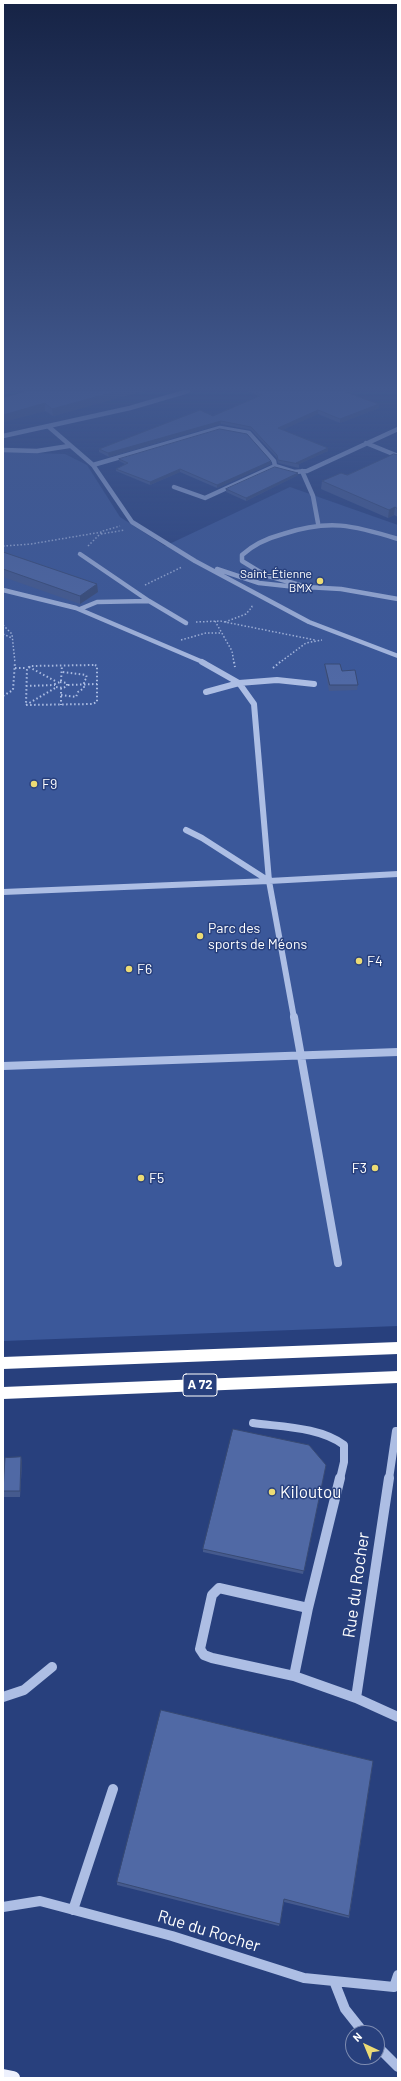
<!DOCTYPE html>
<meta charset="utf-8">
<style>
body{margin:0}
#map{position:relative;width:401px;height:2081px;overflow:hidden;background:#28407d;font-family:Barlow,sans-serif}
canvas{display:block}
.frame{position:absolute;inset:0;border:4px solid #fff;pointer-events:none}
.north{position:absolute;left:345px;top:2025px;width:40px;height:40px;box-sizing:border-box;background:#28407d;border:1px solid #7e8cb1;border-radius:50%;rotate:316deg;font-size:11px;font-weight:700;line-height:16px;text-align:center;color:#fff}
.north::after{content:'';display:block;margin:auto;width:14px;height:18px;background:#ecdb74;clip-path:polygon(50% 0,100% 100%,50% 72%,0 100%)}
</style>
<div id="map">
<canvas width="401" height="2081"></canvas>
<div class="frame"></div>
<div class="north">N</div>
</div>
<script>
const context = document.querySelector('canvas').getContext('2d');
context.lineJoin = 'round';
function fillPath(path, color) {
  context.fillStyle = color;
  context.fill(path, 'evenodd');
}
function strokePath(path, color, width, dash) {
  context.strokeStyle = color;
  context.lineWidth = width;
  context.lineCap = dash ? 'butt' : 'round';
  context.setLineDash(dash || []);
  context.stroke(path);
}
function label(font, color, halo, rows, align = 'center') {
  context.font = font + ' Barlow,sans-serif';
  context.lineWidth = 3;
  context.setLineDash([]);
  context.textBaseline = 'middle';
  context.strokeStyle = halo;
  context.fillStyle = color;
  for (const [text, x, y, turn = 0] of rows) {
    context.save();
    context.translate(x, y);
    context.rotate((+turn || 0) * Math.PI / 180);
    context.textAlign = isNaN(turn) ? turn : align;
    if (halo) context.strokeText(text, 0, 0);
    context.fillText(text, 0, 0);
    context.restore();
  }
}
const green = new Path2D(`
 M3,452L65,454L87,465L120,517L165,546L290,487L398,525V1326L3,1341Z`);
const pathFar1 = new Path2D(`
 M101,534L125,530
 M3,546L31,544L102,532
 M88,546L103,531L120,526
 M145,585L182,567
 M215,621L232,651L234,663
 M196,622L220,621L315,640
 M225,622L246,614L252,607L251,604
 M3,625L12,634L15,663
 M3,634L12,638
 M181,640L206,633H221
 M279,663L306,643L322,640`);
const path = new Path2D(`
 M234,662L235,667
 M95,665L97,666V702L92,704L26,705L27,668L31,666Z
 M29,667L57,682
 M15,668H27
 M273,668L280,662
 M61,681L62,665
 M60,682L67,683V686L63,688L56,687L55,684Z
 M68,685L97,684
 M26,686L55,685
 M61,688V705
 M61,695L76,697L78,692L84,688V681L87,678L86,675L62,672
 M3,696L13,690L15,662
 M26,705L57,687`);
const minorFar3 = new Path2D(`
 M49,427L93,465L132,522L195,561L309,622L398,656
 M3,436L130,408L188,391
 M366,443L398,456
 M3,450L37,451L69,446
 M93,465L220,428L249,433L274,461L275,466L294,472L307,471L398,429
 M302,471L313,496L318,523
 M174,487L205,498L275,466
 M80,554L149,601
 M217,569L259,583L296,587
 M306,587L341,589L398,599
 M310,588L265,575L242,561V555C254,544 268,538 283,534C329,519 353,525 398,539
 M3,590L76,608L205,663
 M80,609L97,602L149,601L186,623`);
const minorFar2 = new Path2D(`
 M202,662L239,683L254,704L269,881L294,1018
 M206,692L239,683L277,680L314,684
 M186,830L202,838L269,881L398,874
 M3,892L269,881`);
const minorFar1 = new Path2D(`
 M294,1017L338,1263
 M3,1066L398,1052
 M253,1423C282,1427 320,1427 344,1445V1462L340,1479
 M389,1479L396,1431`);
const minor = new Path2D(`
 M389,1478L356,1698L398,1717
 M308,1608L219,1588L212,1595L200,1649L204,1655L212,1658L294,1676L356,1698
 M294,1676L308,1608L340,1478
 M3,1697L24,1690L52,1667
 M3,1907L40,1901L172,1936L304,1978L394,1987L398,1975
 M73,1910L113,1789
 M334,1981L345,2009L364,2033
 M377,2046L398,2067`);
const major = new Path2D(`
 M3,2076L13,2078`);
const highway = new Path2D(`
 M398,1342V1354L3,1369V1357Z
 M398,1371V1383L3,1399V1387Z`);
const wall = new Path2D(`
 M28,391H144L53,416L45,411L3,422V398Z
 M247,391H352L349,393L379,408L340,423L318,414L282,430L328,451L299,464V468L278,463L277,458L251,430L221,424L109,457L99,452V449L213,416L259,396Z
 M398,455V517L394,515L388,518L321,489L322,481L347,475Z
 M119,459L271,464L217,488L180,472L150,485L116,471V469L125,464L119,461Z
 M298,475L246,501L226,492V489Z
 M3,552L97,584L98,592L80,604L3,577Z
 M325,664L342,671L358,685L357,690L329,691L325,670Z
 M21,1457L22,1463L20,1497H4L3,1490Z
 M325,1469L303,1574L203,1552V1549Z
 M373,1761L349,1918L284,1902L279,1926L117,1885V1882Z`);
const shadedWall = new Path2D(`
 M117,391H144L53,416L52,409Z
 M346,391H352L345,395Z
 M45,403V411L3,422V415Z
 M379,404V408L340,423V419Z
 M318,410V414L278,432V428Z
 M221,421V424L109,457L108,453Z
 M328,448V451L299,464L296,463Z
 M271,461V464L217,488V485Z
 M180,469V472L150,485V482Z
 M298,473V475L246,501V498Z
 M395,507L394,515L388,518L389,510Z
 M97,584L98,592L80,604V596Z
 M21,1457L22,1463L20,1497V1491Z`);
const building = new Path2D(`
 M28,391H117L52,409L45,403L3,415V398Z
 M255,391H346L345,392L379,404L340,419L318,410L278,428L328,448L296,463L299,464L278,460L277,455L251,427L221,421L108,453L99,449L200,410L213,416L262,395Z
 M220,429L247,434L271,461L217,485L180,469L150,482L116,469L128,463L119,459Z
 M394,454L398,455V509L395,507L389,510L322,481L341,473L347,475Z
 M275,467L298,473L246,498L226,489Z
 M3,552L97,584L80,596L3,569Z
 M325,664H340L342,671L355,670L358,685H330Z
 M233,1429L309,1445L326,1465L304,1571L203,1549Z
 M21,1457L20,1491H3L5,1458Z
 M161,1710L373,1761L349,1916L284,1899L280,1924L117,1882Z`);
const markers = [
 [320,581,4,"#ecdb74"],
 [34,784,4,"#ecdb74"],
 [200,936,4,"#ecdb74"],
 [359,961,4,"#ecdb74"],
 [129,969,4,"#ecdb74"],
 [375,1168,4,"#ecdb74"],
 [141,1178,4,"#ecdb74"],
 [272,1492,4,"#ecdb74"]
];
const farPoinames = [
 ["Saint-Étienne",312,574],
 ["BMX",312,588]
];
const shields = [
 [200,1385,34]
];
const shieldNames = [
 ["A 72",200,1385]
];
const poiNames = [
 ["F9",42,784],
 ["Parc des",208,928],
 ["sports de Méons",208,944],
 ["F4",367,961],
 ["F6",137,969],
 ["F3",367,1168,"right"],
 ["F5",149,1178]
];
const nearPoinames = [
 ["Kiloutou",280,1492]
];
const nearStreetnames = [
 ["Rue du Rocher",356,1585,-82],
 ["Rue du Rocher",209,1931,17]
];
fillPath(green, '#3b589a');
strokePath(pathFar1, '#adbee4', 1.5, [1.5, 2]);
strokePath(path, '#adbee4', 2, [1.5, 2.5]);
strokePath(minorFar3, '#adbee4', 4.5);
strokePath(minorFar2, '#adbee4', 6);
strokePath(minorFar1, '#adbee4', 8);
strokePath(minor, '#adbee4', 10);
strokePath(major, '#edf1fd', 14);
fillPath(highway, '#fff');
fillPath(wall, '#455a8e');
fillPath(shadedWall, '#384a74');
fillPath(building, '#5069a5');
strokePath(building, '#384a74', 1);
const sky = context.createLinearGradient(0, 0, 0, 683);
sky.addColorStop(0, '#162345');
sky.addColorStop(0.57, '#42598f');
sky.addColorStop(1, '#42598f00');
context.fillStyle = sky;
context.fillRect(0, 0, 401, 683);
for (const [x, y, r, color] of markers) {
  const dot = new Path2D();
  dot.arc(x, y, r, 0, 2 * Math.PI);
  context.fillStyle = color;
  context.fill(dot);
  strokePath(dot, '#28407d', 1.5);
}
label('12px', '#fff', '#28407d', farPoinames, 'right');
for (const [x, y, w] of shields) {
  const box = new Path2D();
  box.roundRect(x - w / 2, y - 11, w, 22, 3);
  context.fillStyle = '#28407d';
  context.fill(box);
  strokePath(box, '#fff', 1);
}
label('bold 13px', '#fff', null, shieldNames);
label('14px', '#fff', '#28407d', poiNames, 'left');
label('17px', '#fff', '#28407d', nearPoinames, 'left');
label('17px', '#fff', '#28407d', nearStreetnames);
</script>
